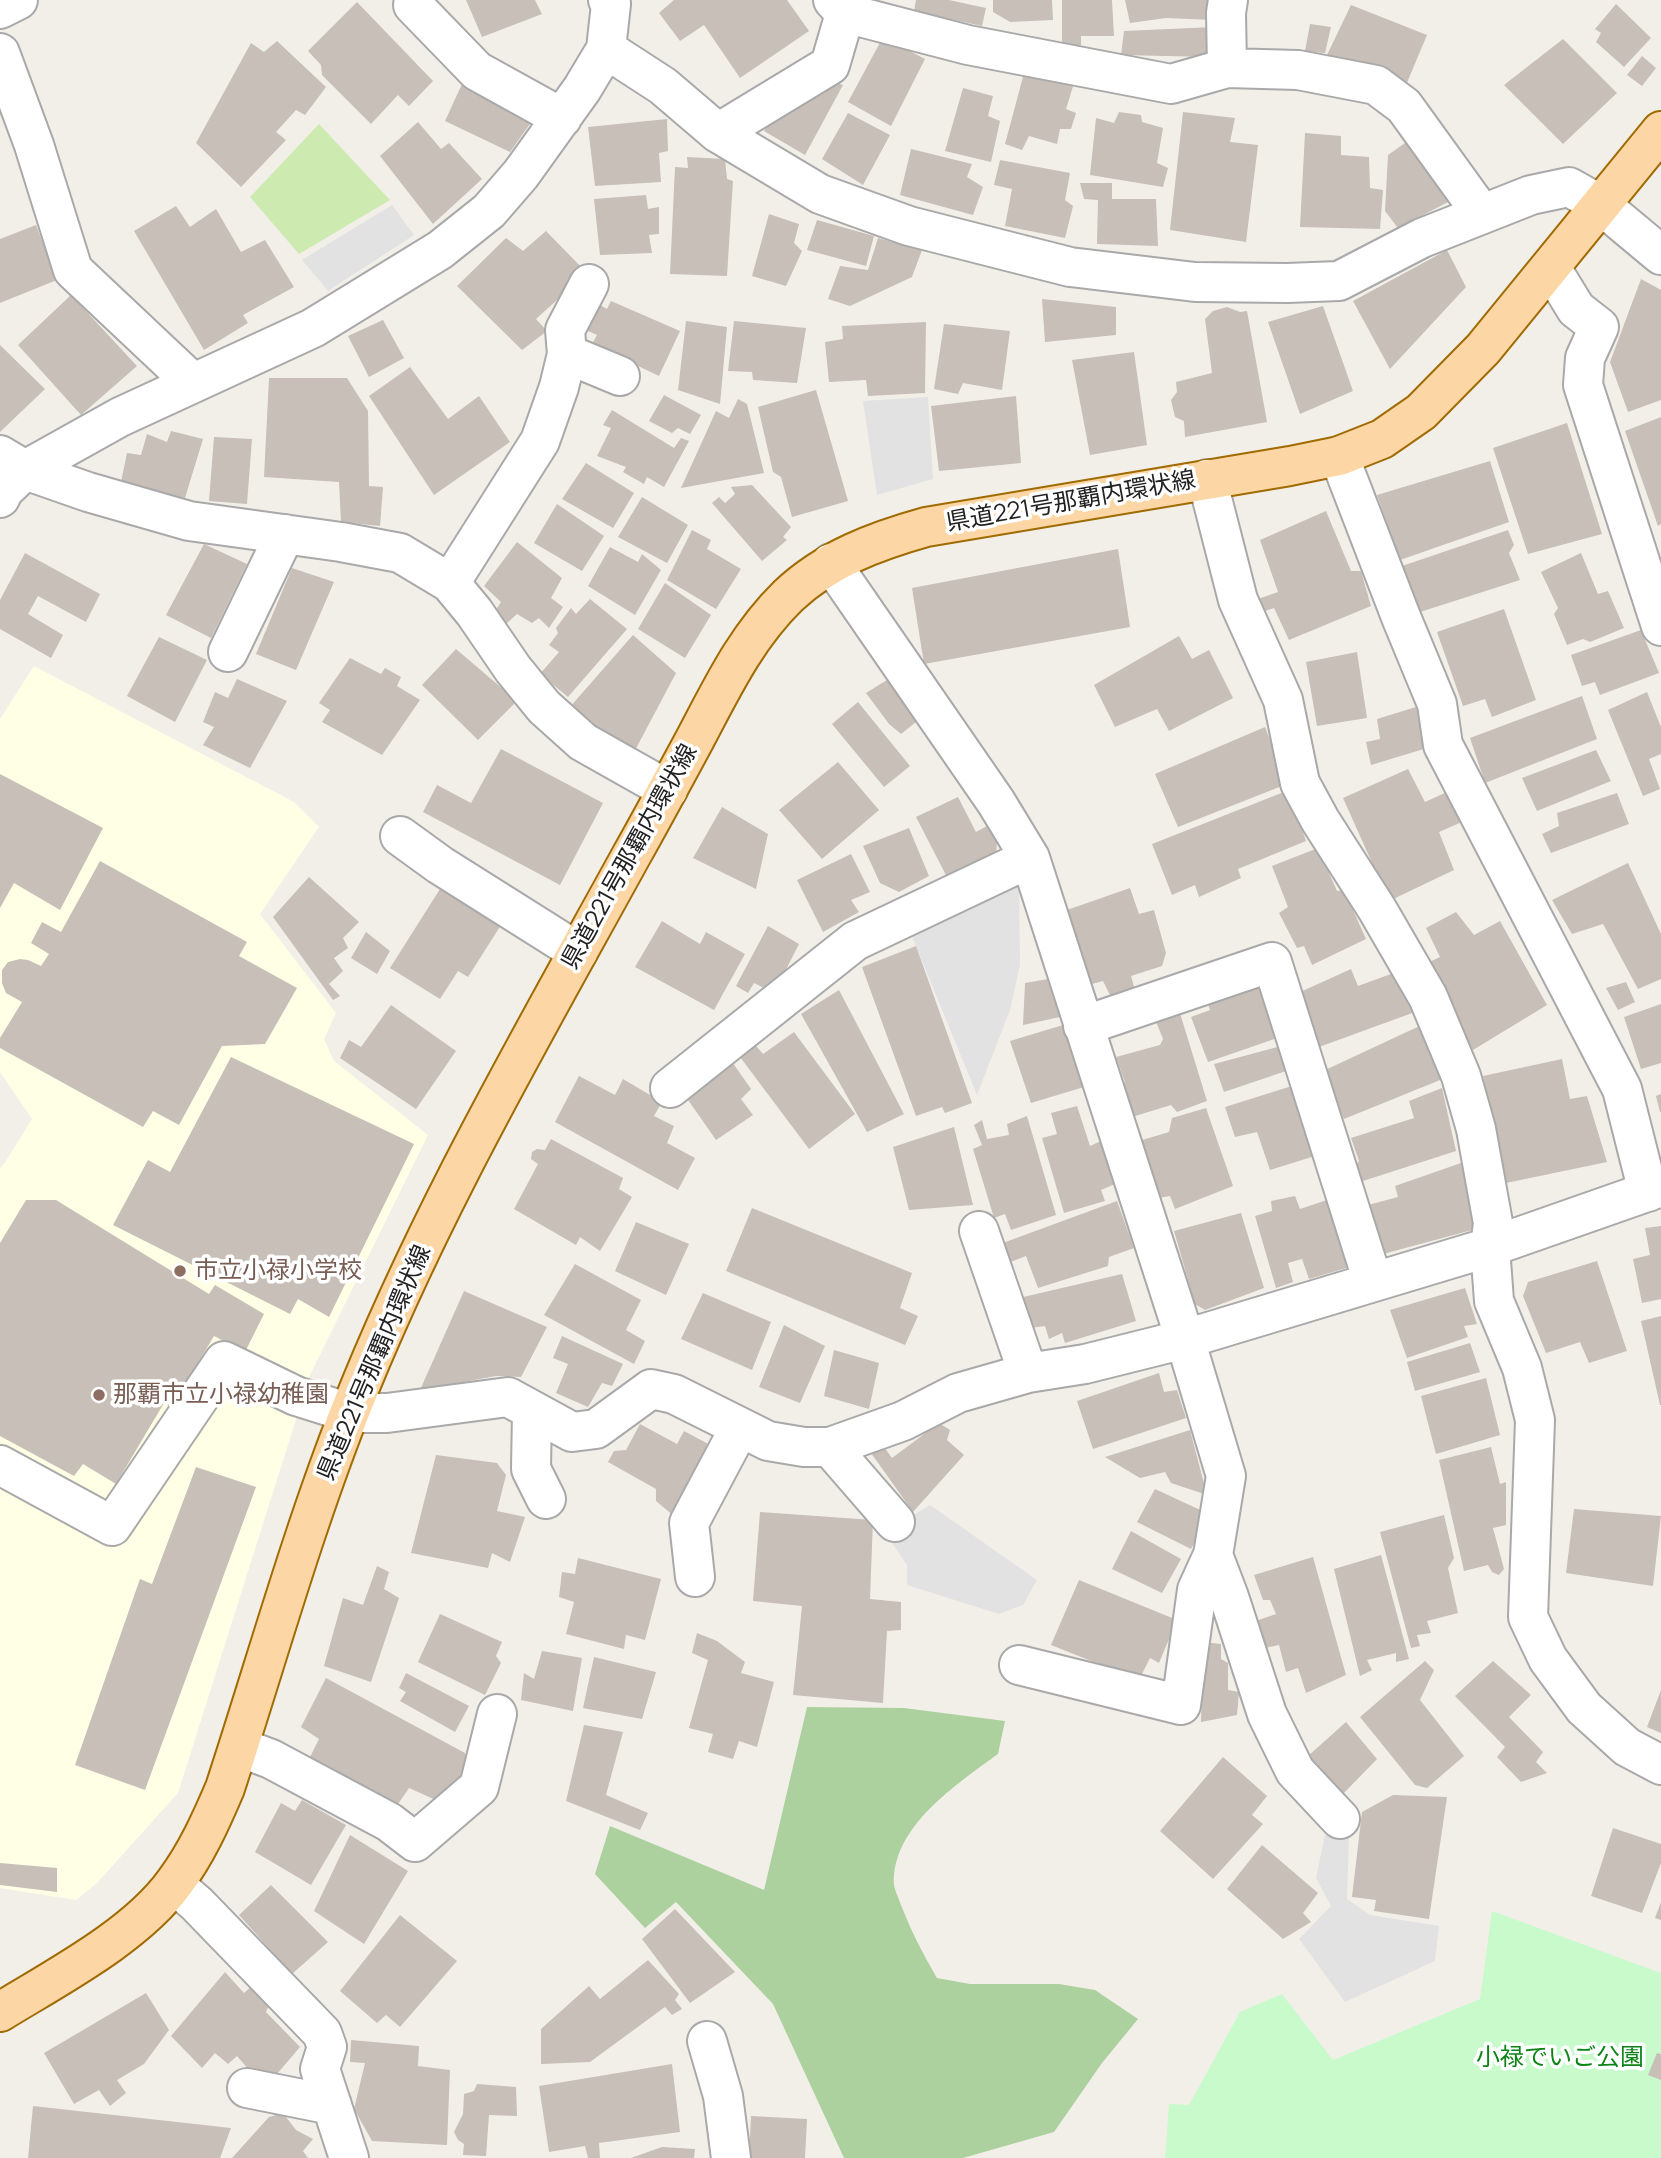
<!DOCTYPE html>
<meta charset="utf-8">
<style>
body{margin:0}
canvas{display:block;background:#f2efe9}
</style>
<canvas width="1661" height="2158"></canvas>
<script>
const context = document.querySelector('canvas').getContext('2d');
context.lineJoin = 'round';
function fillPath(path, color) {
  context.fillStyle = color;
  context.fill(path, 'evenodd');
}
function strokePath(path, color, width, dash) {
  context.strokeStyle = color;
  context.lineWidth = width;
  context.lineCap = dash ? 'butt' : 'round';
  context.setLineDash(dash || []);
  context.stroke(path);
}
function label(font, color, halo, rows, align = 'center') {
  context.font = font + ' Manrope,"Noto Sans JP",sans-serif';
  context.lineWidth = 7;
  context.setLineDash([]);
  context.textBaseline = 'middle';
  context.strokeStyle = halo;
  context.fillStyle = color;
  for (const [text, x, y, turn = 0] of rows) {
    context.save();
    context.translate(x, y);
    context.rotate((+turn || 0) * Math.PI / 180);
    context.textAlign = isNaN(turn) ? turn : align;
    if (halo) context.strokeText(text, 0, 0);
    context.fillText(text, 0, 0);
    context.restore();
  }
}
const education = new Path2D(`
 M34,666L294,802L319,827L260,914L336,1013L324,1039L334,1061L428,1135L310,1375L178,1793L97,1883L76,1900L0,1888V1168L4,1164L32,1119L0,1072V719Z`);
const grass = new Path2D(`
 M319,124L390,200L299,254L250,197Z`);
const forest = new Path2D(`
 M807,1707L904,1708L1005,1721L998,1754C957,1784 891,1827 894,1885C895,1891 899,1899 901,1905C911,1931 923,1954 937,1978L970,1984H1059L1095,1990L1138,2019L1102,2063L1054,2132L963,2158H844L773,2004L676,1902L645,1928L595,1874L610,1826L764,1890Z`);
const park = new Path2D(`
 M1492,1911L1661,1973V2158H1165L1169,2104L1189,2105L1240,2012L1282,1994L1333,2060L1480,1999Z`);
const parking = new Path2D(`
 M392,205L414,235L328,291L302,260Z
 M928,397L933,479L877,495L863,401Z
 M1019,880L1020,965L1010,1010L977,1095L909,929Z
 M930,1505L1037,1580L1023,1605L999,1614L907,1585V1565L885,1533Z
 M1325,1835L1349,1837L1347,1899L1370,1915L1439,1926L1435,1961L1345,2002L1299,1939L1331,1906L1316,1878Z`);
const building = new Path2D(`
 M466,0H535L542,14L482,37Z
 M674,0H787L809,31L740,78L704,25L680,41L659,13Z
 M916,0H949L986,8L982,26L914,11Z
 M993,0H1052L1053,20L1010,22L993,12Z
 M1062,0H1112L1114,36H1081V45H1062Z
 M1125,0H1215L1213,20L1166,18L1130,23Z
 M357,2L433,81L409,106L398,95L371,124L322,75L321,65L308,51Z
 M1616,4L1651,38L1624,67L1596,42L1601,33L1595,29Z
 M1351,5L1427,35L1406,85L1327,55Z
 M1310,24L1331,27L1325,53L1305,51Z
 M1213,27L1211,57L1121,55L1124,31Z
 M883,37L925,59L891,126L848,102Z
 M1563,39L1617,93L1563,144L1504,85Z
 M277,41L326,87L305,115L296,110L276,132L286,140L241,187L196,143L251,43L264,52Z
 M1642,56L1656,68L1642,86L1627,75Z
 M1024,73L1074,83L1066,109L1076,113L1071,129H1060L1057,144L1029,136L1022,150L1005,144Z
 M829,80L843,85L805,155L764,131L769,122Z
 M462,84L532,121L510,152L445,121Z
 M963,88L993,96L988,116L1000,121L991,162L945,151Z
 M1119,112L1141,115L1142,122L1163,128L1157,163L1168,168L1163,187L1090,175L1096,118L1114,123Z
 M1183,112L1235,118L1230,142L1258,145L1246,242L1170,230Z
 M848,113L890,135L863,185L822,159Z
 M667,119L668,151L659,153L661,182L595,186L588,127Z
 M418,122L441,149L449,143L482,179L433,224L380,156Z
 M1305,133L1341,136V155L1369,157L1370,188L1383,190L1380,229L1300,227Z
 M1412,138L1452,200L1398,228L1385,211L1388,155Z
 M911,149L972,164L967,177L983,187L973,215L900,195Z
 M687,157L725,159L727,179L733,181L727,276L670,274L675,167L688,168Z
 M1000,160L1070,173L1065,200L1073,206L1065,238L1005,226L1012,189L994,185Z
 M1080,183H1112V199H1156L1158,246L1097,244L1098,200L1084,199Z
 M646,195L648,209L659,207V234L649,235L652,253L600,255L594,199Z
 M176,206L190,227L216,209L241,252L265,240L294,287L243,315L248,323L204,350L134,231Z
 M769,214L799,224L794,243L802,251L786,286L752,276Z
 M817,220L874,236L866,266L807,250Z
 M36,225L57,280L0,303V239Z
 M546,231L587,273L536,319L547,331L522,350L457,286L506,238L523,251Z
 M878,238L922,250L912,277L850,306L828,299L840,266L868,270Z
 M1447,250L1466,287L1390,369L1353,301Z
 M1641,279L1661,290V400L1628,412L1610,362Z
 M71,295L137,366L81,415L18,345Z
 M1042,299L1116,307V335L1045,342Z
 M611,301L680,331L659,376L592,344L597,335L584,329L595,302L607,309Z
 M1323,306L1353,391L1300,414L1268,322Z
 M1227,307L1240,312L1247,311L1267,422L1185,437L1184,421L1175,417L1171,400L1177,392L1176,382L1212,373L1205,319L1213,311Z
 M383,320L404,358L369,377L348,336Z
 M686,321L727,327L720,404L678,390Z
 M734,321L806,328L797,383L753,380L752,372L728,371Z
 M926,322L925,393L868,396L866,380L829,382L825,342L843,339L842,326Z
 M944,324L1010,331L1002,390L963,383L958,394L934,389Z
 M0,345L45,389L0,432Z
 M1134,352L1147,445L1090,455L1072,360Z
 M410,367L448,419L479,396L510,442L434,495L369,396Z
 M269,378H347L368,411L369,486L383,487L380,526L341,522L339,482L264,477Z
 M816,390L848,501L792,517L781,477L773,472L758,407Z
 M664,395L701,415L690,434L678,428L672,433L649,421Z
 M1016,396L1021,463L939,471L931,406Z
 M738,399L747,404L764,473L681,488L716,411L729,418Z
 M612,410L674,448L681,438L689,441L664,487L647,477L644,484L623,472L626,467L597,456L611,428L603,425Z
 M1661,417V524L1658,526L1625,431Z
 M1567,423L1602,534L1528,554L1493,448Z
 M171,431L203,439L185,498L121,482L127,453L141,455L147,434L167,442Z
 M214,437L252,439L247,504L209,501Z
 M1490,461L1509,522L1400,560L1377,495Z
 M586,463L634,493L613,528L562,499Z
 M752,485L791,527L783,537L787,540L762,561L712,503L719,497L725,503L735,494L731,487Z
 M642,497L688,525L667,563L618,537Z
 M557,504L604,536L582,571L534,543Z
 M1326,511L1351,571H1361L1371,606L1289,640L1274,608L1265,611L1257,607L1258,599L1278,592L1260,540Z
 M692,530L711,540L707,549L741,569L716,609L667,580Z
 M1508,530L1514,545L1509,553L1520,580L1420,612L1402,566Z
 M517,542L562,578L551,598L563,607L549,628L539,618L532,623L517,614L506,624L495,611L501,602L484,586Z
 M204,544L247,564L211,638L166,615Z
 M610,547L638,562L642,554L661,570L635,615L588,586Z
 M1118,549L1130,627L924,664L912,588Z
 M25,553L100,594L86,622L38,596L28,614L63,635L51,658L0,629V600Z
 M1581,553L1598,594L1608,591L1624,628L1590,642L1583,639L1567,645L1554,614L1558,608L1541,572Z
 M292,568L334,582L296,670L256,654Z
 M665,583L711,615L685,658L638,629Z
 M590,599L627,629L568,697L540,674L559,652L549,645L558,633L556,628L571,608L576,614Z
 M1504,609L1536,700L1492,717L1485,699L1463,706L1437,632Z
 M1641,630L1659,673L1600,695L1595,682L1582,686L1571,655Z
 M633,635L676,673L632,756L569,708Z
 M1179,636L1192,659L1209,650L1233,698L1169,731L1157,709L1115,727L1094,685Z
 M159,637L207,660L175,722L127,696Z
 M456,649L517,701L478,740L422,685Z
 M1357,652L1367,718L1317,726L1306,662Z
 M350,658L381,674L385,668L401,677L397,686L420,700L382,755L322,722L330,710L319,703Z
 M237,679L287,701L250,768L203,745L214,727L203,722L215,692L228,698Z
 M887,680L916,722L901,734L889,724L866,693Z
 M1647,692L1661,727V754L1649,759L1660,789L1643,796L1608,710Z
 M1582,696L1597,739L1485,783L1470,738Z
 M858,702L910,766L884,787L832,724Z
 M1416,707L1427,748L1371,765L1366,742L1380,739L1377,719Z
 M1265,727L1287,784L1178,827L1155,774Z
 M501,749L603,803L560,885L423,812L437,785L471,803Z
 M1596,750L1611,781L1537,811L1522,778Z
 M838,762L879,810L822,859L779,810Z
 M1408,769L1425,802L1447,792L1462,822L1439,832L1454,870L1389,901L1343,798Z
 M0,774L103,828L60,910L14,883L0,908Z
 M1289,790L1306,841L1238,869L1241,878L1199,897L1195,885L1172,895L1152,844Z
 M1617,793L1629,824L1551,853L1542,834L1559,826L1557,813Z
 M958,797L976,832L987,826L997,841L996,857L948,879L916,817Z
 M722,807L768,834L756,889L693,858Z
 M909,828L929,876L899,892L880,883L863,846Z
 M1318,848L1337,891L1344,890L1366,939L1312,965L1304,946L1297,948L1279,913L1288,907L1272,866Z
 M851,854L870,892L851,900L859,912L823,932L797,880Z
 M100,861L247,942L239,956L297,988L265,1044L222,1046L179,1125L153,1111L143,1127L0,1048V1038L22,1002L6,993L2,983V970L8,962L20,959L28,960L41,966L49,954L31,943L42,922L61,932Z
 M1628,863L1661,934V979L1638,989L1603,924L1572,934L1552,900Z
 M309,877L359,922L343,938L348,948L334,958L343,971L329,984L340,996L333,1000L273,917Z
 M1130,888L1139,914L1154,910L1166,953L1162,966L1131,976L1135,990L1112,999L1103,981L1092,984L1067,910Z
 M440,889L501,925L468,977L458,971L440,999L390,968Z
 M1456,912L1474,935L1500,921L1547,1005L1473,1050L1425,964L1440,957L1426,928Z
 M662,921L700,944L706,932L745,954L714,1010L635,967Z
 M768,926L799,944L774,993L754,983L748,993L736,986Z
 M366,932L390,951L377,974L351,958Z
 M916,946L972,1103L945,1113L942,1107L916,1116L862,967Z
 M1351,969L1358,986L1399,971L1415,1012L1319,1047L1298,993Z
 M1048,979L1060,1017L1023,1025L1025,983Z
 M1266,980L1283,1036L1208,1062L1191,1017L1210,1010L1206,998Z
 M1626,982L1635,1002L1618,1010L1606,988Z
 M839,990L904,1114L867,1132L801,1014Z
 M1661,1004V1063L1641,1069L1624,1017Z
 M391,1005L456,1051L416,1109L340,1058L349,1040L361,1047Z
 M1179,1010L1207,1101L1177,1112L1171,1105L1132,1117L1120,1087L1125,1082L1116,1057L1160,1045L1163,1039L1155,1019Z
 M1426,1023L1450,1076L1344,1119L1323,1071Z
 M1063,1025L1084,1087L1031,1103L1010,1041Z
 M794,1032L855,1114L809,1149L737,1053L751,1040L763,1054Z
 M1285,1045L1292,1069L1224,1092L1214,1064Z
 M728,1056L751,1089L741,1099L753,1115L716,1140L686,1097Z
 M231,1057L414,1144L329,1317L298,1299L290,1314L113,1225L148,1160L170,1172Z
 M1562,1059L1570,1099L1587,1096L1607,1162L1506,1183L1483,1076Z
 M579,1076L615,1095L623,1079L662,1102L654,1116L674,1126L667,1143L695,1158L678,1190L555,1122Z
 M1295,1085L1318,1155L1270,1170L1257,1132L1235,1137L1225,1107Z
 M1442,1088L1456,1151L1360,1182L1355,1166L1359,1161L1351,1138L1414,1118L1409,1101Z
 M1661,1094V1112H1660L1656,1096Z
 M1077,1106L1090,1146L1101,1141L1115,1184L1101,1190L1105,1201L1064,1213L1042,1138L1057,1134L1051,1113Z
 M1206,1108L1233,1186L1175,1209L1170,1196L1159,1198L1139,1141L1169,1132L1172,1118Z
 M1027,1116L1056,1215L1011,1230L1005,1214L994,1218L973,1149L982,1145L974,1125L982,1120L987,1139L1009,1135L1007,1124Z
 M954,1127L973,1205L909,1210L893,1147Z
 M551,1139L623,1178L619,1189L632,1197L600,1251L580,1237L576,1245L514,1209L538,1164L531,1159L532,1152L537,1149L545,1150Z
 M1461,1163L1476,1229L1383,1254L1368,1205L1398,1197L1395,1186Z
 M1295,1196L1300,1209L1330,1199L1353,1266L1309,1279L1302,1259L1288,1263L1293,1282L1276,1288L1255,1216L1272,1211L1271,1201Z
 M26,1200H56L209,1294L215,1285L264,1314L245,1352L214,1336L172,1407L164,1403L116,1484L83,1464L74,1476L0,1436V1243Z
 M1117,1201L1134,1248L1109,1257L1108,1266L1038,1288L1026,1256L1008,1263L1000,1244Z
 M752,1208L912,1273L900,1308L918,1316L905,1345L726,1271Z
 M1241,1213L1264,1288L1205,1310L1195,1304L1174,1231Z
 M636,1222L689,1244L666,1295L615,1271Z
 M1661,1226V1299L1642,1303L1633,1259L1650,1255L1645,1228Z
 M1597,1261L1627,1351L1589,1363L1580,1342L1546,1353L1523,1296L1528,1282Z
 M575,1264L641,1300L626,1330L645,1341L634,1364L544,1315Z
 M1122,1274L1136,1321L1065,1343L1062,1333L1049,1339L1045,1326L1030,1328L1019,1298Z
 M1465,1288L1477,1324L1464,1326L1468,1337L1407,1358L1390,1310Z
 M464,1291L547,1327L521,1377L496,1376L420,1390Z
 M703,1293L771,1322L752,1370L681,1339Z
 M1661,1316V1405H1660L1641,1321Z
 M784,1325L825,1346L800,1403L759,1387Z
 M562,1336L623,1364L612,1386L602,1383L588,1407L556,1393L568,1364L553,1358Z
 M1470,1343L1480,1372L1415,1391L1407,1362Z
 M834,1350L879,1363L869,1409L824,1396Z
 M1159,1373L1164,1392L1177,1390L1186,1418L1093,1449L1077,1401Z
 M1486,1378L1500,1435L1436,1454L1421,1396Z
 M939,1423L950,1430L947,1440L964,1455L913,1512L871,1453L884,1447L892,1458Z
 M640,1424L677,1444L684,1431L712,1446L675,1517L656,1501V1489L608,1462L614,1451L626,1450Z
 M1190,1430L1207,1495L1171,1483L1165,1472L1140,1478L1105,1457Z
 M1491,1447L1500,1484L1506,1482V1525L1493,1528L1504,1569L1499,1575L1492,1572L1488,1565L1464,1571L1439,1460Z
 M436,1455L497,1463L506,1475L497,1511L525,1517L510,1562L492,1553L488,1568L411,1553Z
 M196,1467L256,1487L145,1790L75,1765L140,1579L152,1584Z
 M1155,1489L1209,1514L1191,1549L1137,1522Z
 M1574,1509L1661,1516L1653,1586L1566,1573Z
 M760,1512L873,1520L870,1599L901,1602V1630L887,1631L883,1703L793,1695L802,1606L753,1601Z
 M1444,1515L1454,1558L1448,1568L1458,1613L1427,1621L1431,1633L1417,1635L1420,1646L1411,1648L1380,1532Z
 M1131,1531L1181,1559L1162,1593L1112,1569Z
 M1381,1555L1409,1659L1396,1662V1653L1367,1660L1372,1670L1360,1676L1334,1569Z
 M1313,1557L1346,1675L1306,1693L1298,1668L1286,1672L1279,1645L1265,1648L1256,1621L1276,1614L1270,1600H1263L1254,1575Z
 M578,1558L661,1579L645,1640L626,1635L624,1649L566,1634L574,1602L559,1597L562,1572L575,1574Z
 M377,1566L389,1572L384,1589L399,1598L371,1682L324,1666L343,1598L363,1605Z
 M1079,1580L1177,1620L1159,1663L1150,1658L1139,1680L1051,1645Z
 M440,1614L502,1642L496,1656L501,1663L485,1695L418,1662Z
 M697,1633L717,1641L745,1662L741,1673L774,1682L757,1747L739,1741L733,1759L708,1752L713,1734L689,1728L708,1660L692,1653Z
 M1203,1642L1221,1644V1659L1228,1663V1690L1239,1692L1237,1715L1201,1722Z
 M542,1651L582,1658L573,1711L521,1700L524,1673L534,1679Z
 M594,1657L656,1672L642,1719L583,1708Z
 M1425,1661L1434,1670L1420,1700L1464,1756L1427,1788L1415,1785L1360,1717Z
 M1493,1661L1531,1695L1509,1717L1543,1752L1536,1762L1547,1773L1521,1782L1497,1757L1505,1747L1455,1696Z
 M406,1673L469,1706L455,1732L400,1701L406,1692L399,1688Z
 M326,1678L465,1753L466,1774L438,1801L409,1788L396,1807L310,1757L319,1739L301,1727Z
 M1661,1690V1733L1647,1727Z
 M1346,1722L1377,1759L1343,1794L1308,1756Z
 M584,1725L623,1732L606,1795L648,1813L640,1830L566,1801Z
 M1223,1757L1267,1796L1252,1815L1263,1824L1213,1879L1160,1831Z
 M1393,1795L1447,1797L1429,1919L1374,1911L1376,1900L1352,1897L1362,1812Z
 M302,1800L346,1825L311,1885L255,1852L281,1803L295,1811Z
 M1613,1828L1661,1844V1863L1642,1913L1591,1896Z
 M350,1835L408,1871L364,1944L314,1911Z
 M1262,1845L1318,1893L1303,1913L1311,1922L1283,1939L1227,1889Z
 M0,1863L57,1868V1892L0,1885Z
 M271,1885L328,1942L292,1974L239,1915Z
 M1661,1902V1920L1655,1918Z
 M675,1909L735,1972L690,2003L642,1939Z
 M400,1915L457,1961L400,2027L386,2015L377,2023L340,1991Z
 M648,1960L679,1994L675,2000L682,2009L672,2015L665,2007L590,2062L541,2064V2029L589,1986L600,1999Z
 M225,1972L244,1993L254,1984L272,1999L266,2012L300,2047L277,2074L249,2070L237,2056L228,2064L215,2053L202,2068L171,2036Z
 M146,1993L169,2030L144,2064L117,2080L126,2093L110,2106L99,2090L74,2104L44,2053Z
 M351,2040L419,2046L418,2066L450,2070L447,2145L372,2141L354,2109L365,2063L350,2062Z
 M1657,2053L1661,2054V2080L1648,2075Z
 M672,2064L680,2132L599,2143L600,2158H588L585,2146L549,2152L539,2086Z
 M477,2084L516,2087L517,2116L489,2115L486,2156L463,2155L464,2144L458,2140L454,2132L463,2114L464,2094L474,2091Z
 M33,2106L231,2128L220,2158H28Z
 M283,2113L296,2130L313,2139L303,2151L308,2158H232L269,2117Z
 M751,2116L807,2119L805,2158H749Z
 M662,2147L695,2149L694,2158H631Z`);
const minor = new Path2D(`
 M608,0L611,4L606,49L663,86L718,133L820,194L909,226L1070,267L1195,282L1287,283L1339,281L1422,238L1531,195L1569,187L1601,205L1661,255
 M833,0L845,13L968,45L1171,84L1227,68L1298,70L1376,85L1404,106L1482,214
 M413,5L477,71L562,118
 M0,9L18,0
 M0,53L34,145L73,270L193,383
 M1227,68L1226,13L1228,0
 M718,133L830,65L849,0
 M1551,268L1576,309L1599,327L1585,358L1583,385L1661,626
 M567,354L620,376
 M0,455L25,470L88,492L189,521L341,542L400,553L450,583L474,612L513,669L544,707L583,742L668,790
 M1339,456L1401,617L1437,704L1443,745L1622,1089L1648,1192
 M1207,479L1238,600L1283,700L1300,783L1320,820L1377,909L1428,997L1461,1076L1476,1129L1493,1223L1490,1247L1494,1301L1522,1368L1535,1420L1528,1617L1548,1659L1584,1708L1627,1747L1661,1765
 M0,498L4,490L25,470L120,417L313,328L440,250L489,211L521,174L582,89L606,49
 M831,563L996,802L1030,858L1185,1339L1226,1476L1213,1555L1229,1597L1267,1714L1295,1771L1340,1819
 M450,583L540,441L559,387L567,354L565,330L589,284
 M228,652L285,534
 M400,836L440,865L578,952
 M1083,1026L1272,962L1373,1282
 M670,1088L855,941L1030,858
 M979,1231L1028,1373
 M532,1411L531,1469L546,1499
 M830,1447L895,1522
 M0,1465L112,1526L224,1361L296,1396L350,1413H387L508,1397L572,1432L596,1429L651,1389L674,1394L768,1441L804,1447H830L903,1421L958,1393L1028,1373L1085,1364L1185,1339L1490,1247L1661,1187
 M695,1577L689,1523L740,1427
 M1019,1665L1181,1705L1197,1590L1213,1555
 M239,1747L271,1759L389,1822L415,1842L479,1787L497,1714
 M174,1884L197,1904L322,2033L327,2047L320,2069L349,2158
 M707,2041L723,2096L731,2158
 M247,2088L332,2105`);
const major = new Path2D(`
 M0,2012C57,1977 136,1936 175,1882C196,1854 211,1821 225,1788C266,1663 301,1536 349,1414C425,1220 531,1038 631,856C653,817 674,778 695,739C722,688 746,637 788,596C827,559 876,541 926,527L1290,466L1339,456L1382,439L1421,412L1483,349L1661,131`);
const markers = [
 [180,1271,7,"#8d6e63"],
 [99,1395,7,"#8d6e63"]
];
const streetNames = [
 ["県道221号那覇内環状線",1071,502,-10],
 ["県道221号那覇内環状線",630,857,-61],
 ["県道221号那覇内環状線",375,1363,-67]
];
const educationNames = [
 ["市立小禄小学校",194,1271],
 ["那覇市立小禄幼稚園",113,1395]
];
const parkNames = [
 ["小禄でいご公園",1560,2058]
];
fillPath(education, '#ffffe5');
fillPath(grass, '#cdebb0');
fillPath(forest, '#add19e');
fillPath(park, '#c8facc');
fillPath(parking, '#e2e2e2');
fillPath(building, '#c7bfb8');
strokePath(minor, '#a9a9a9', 42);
strokePath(major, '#a06b00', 42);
strokePath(minor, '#fff', 38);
strokePath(major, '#fcd6a4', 38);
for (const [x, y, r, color] of markers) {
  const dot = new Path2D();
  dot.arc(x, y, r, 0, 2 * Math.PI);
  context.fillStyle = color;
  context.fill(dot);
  strokePath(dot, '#fff', 2.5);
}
label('24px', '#222', '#fff', streetNames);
label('24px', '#785e54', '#fff', educationNames, 'left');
label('24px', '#0c8416', '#fff', parkNames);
</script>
